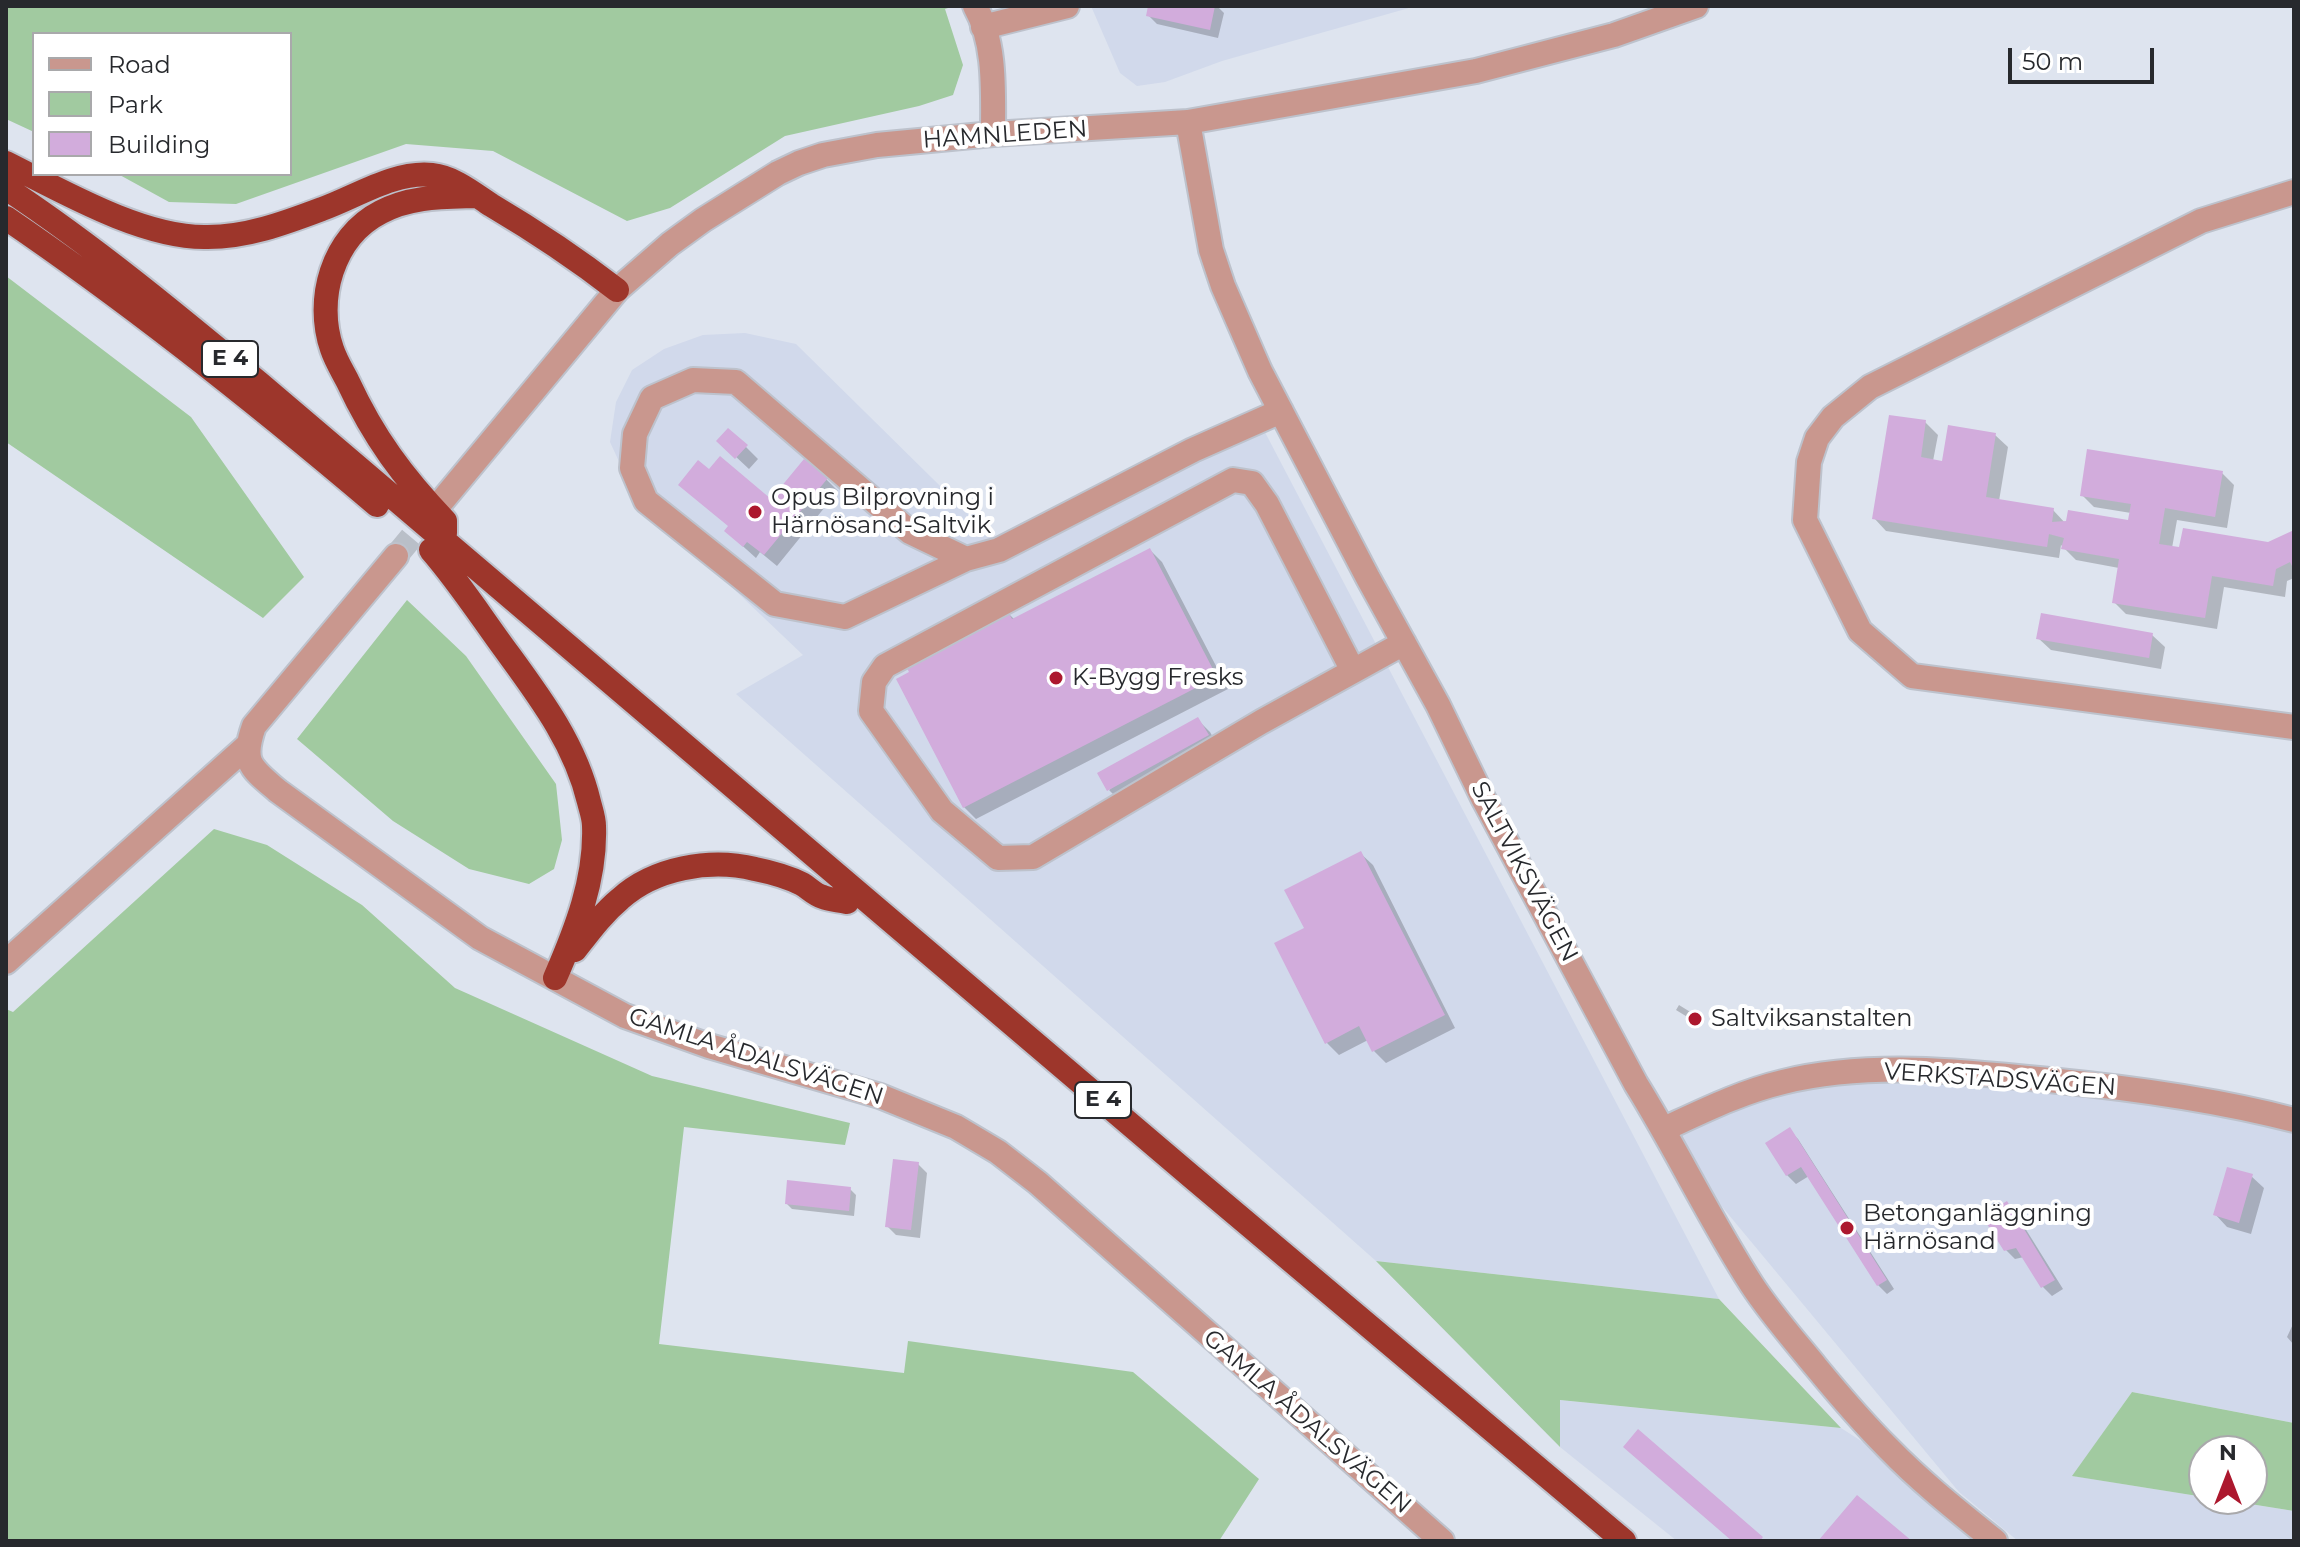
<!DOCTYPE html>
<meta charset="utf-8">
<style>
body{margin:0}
#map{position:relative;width:2300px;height:1547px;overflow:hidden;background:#dee4ef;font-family:Montserrat,sans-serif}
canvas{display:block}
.frame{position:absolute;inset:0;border:8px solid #27292d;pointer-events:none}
.legend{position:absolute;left:32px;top:32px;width:260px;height:144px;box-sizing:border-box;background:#fff;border:2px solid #a9a9ab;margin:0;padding:10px 14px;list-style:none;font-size:24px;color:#27292d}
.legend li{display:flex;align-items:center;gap:16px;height:40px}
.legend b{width:40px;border:2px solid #a9a9ab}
.north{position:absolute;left:2188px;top:1435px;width:80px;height:80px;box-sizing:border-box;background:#fff;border:2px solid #a9a9ab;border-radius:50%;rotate:0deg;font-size:22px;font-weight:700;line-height:32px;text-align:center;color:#27292d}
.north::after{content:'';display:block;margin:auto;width:28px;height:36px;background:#ac182e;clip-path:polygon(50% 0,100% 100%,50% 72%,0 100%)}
.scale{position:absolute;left:2008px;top:48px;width:146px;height:36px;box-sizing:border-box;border:4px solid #27292d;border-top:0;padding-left:10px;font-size:24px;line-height:28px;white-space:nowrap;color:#27292d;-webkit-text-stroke:6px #fff;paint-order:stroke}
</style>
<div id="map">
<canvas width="2300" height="1547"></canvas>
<div class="frame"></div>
<ul class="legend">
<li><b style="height:10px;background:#c9978e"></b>Road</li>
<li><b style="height:22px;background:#a1caa0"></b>Park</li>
<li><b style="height:22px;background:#d2acdc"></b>Building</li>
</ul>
<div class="north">N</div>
<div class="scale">50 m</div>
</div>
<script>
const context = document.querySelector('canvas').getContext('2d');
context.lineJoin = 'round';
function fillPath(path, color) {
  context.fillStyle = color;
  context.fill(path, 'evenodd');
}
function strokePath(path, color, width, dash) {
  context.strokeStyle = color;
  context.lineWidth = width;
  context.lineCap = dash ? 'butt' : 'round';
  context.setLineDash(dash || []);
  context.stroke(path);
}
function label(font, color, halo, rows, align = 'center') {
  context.font = font + ' Montserrat,sans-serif';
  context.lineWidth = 8;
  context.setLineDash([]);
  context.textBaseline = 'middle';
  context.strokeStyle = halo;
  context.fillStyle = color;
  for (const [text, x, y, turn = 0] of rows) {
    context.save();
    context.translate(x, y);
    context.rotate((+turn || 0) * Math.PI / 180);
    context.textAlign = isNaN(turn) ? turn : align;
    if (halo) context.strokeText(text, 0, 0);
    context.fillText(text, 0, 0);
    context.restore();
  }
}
const built = new Path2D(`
 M1091,6H1416L1222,61L1165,82L1137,86L1120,73Z
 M745,333L796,344L1001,546L1257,417L1719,1299L1376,1261L736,694L803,655L634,494L610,442L616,402L632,370L664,349L703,335Z
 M1835,1061H1895L2294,1115V1423L2132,1392L2073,1476L2204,1497V1499H2219L2294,1511V1541H2018L1959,1492L1650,1120L1702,1098L1778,1073Z
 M1559,1400L1841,1428L1880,1453L1977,1541H1677L1560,1447Z`);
const green = new Path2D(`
 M6,6H954L945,9L963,65L953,95L919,106L785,136L670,208L627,221L493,151L406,144L236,204L169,202L118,174H290V34H34V132L6,119Z
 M6,276L191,417L304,577L263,618L6,442Z
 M407,600L466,656L556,784L562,840L554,869L529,884L469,869L393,821L297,739Z
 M214,829L267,845L362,905L455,988L652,1076L850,1123L845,1145L684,1127L659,1344L904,1373L908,1341L1133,1372L1259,1479L1219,1541H6V1009L13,1012Z
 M1376,1261L1719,1299L1841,1428L1560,1400V1447Z
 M2132,1392L2294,1423V1511L2219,1499H2252V1451H2204V1497L2072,1476Z`);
const shadow = new Path2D(`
 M1150,6H1217L1224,13L1218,38L1157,24L1148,15Z
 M1925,422L1938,435L1933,461L1944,463L1995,435L2008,447L1999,501L2053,510L2067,525L2130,522L2131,513L2094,507L2082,495L2222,473L2234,485L2227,528L2177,520L2172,548L2269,544L2294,532V578L2287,581L2285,597L2224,587L2217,629L2126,614L2114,602L2119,568L2076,560L2061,545L2059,558L1886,531L1874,518Z
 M719,441L746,447L758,459L749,469Z
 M709,472L772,501L826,479L838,491L777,566L760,552L756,558L726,531L730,527Z
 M1150,550L1162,562L1228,689L976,819L964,807L1005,610L1015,620Z
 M2152,635L2165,647L2161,669L2051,650L2038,638Z
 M1198,720L1210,732L1219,748L1121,802L1109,790Z
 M1360,853L1373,865L1455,1028L1386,1063L1374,1051L1368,1040L1339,1055L1327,1043L1307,929Z
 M1679,1005L1692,1013L1689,1018L1676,1010Z
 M1789,1130L1798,1139L1894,1289L1887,1294L1878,1285L1809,1176L1796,1184L1787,1175Z
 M918,1164L927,1173L920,1238L896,1235L887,1226Z
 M2251,1176L2264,1188L2251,1234L2227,1227L2215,1214Z
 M850,1189L856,1195L854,1216L792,1209L787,1204Z
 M2006,1203L2015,1212L2063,1289L2052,1296L2043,1287L2024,1257L2015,1259L2006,1250Z
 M2294,1322V1345L2287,1337Z`);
const building = new Path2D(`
 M1148,6H1215L1210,30L1146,16Z
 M1889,415L1926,420L1921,457L1942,461L1948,425L1996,433L1986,497L2054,508L2052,522L2066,521L2068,510L2128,520L2131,504L2080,496L2087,449L2223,471L2215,517L2165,508L2159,544L2179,547L2183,528L2268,542L2294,530V570L2290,562L2276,569L2273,586L2212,576L2205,618L2112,603L2119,559L2061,549L2064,538L2049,534L2047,547L1872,519Z
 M728,428L748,445L735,459L716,441Z
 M720,456L771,499L804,459L828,478L764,555L747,542L743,547L724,531L728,526L678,485L698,460L709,469Z
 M1150,548L1217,677L963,808L896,679L909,672L903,660L1005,607L1012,619Z
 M2041,613L2153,633L2149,658L2036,639Z
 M1198,717L1209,735L1107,791L1097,773Z
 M1361,851L1445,1015L1372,1052L1359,1026L1325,1044L1274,943L1304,928L1284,890Z
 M1790,1127L1887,1280L1877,1286L1801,1167L1786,1176L1765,1143Z
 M893,1159L919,1162L911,1230L885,1227Z
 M2227,1167L2253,1174L2239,1223L2213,1215Z
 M787,1180L851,1187L849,1211L785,1204Z
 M2007,1201L2055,1280L2041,1288L2016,1248L2004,1251L1982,1216Z
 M1638,1429L1763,1537L1760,1541H1732L1623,1447Z
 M1857,1495L1912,1541H1818Z`);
const minorTunnel = new Path2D(`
 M396,556L435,509`);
const minor = new Path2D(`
 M975,6C996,43 993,92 993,134
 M983,27L1067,6
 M1188,122L1211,250L1223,286L1260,371L1368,578L1438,705L1483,798L1636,1084C1677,1150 1710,1220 1752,1285C1771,1314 1794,1340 1816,1367C1839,1395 1863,1423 1889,1449C1922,1483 1959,1512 1995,1541
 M2294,192L2201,221L1870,387L1833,417L1817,438L1809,462L1805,520L1860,631L1912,676L2294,727
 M442,501L617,290L670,244L703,220L778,173L799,163L823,155L877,145L993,134L1188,122L1476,71L1614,35L1696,6
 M396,556L254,726C241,763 251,768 278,791L480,938L625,1016L709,1046L880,1096L956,1127L998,1152L1038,1183L1442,1541
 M966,559L910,532L736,382L693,380L652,398L635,434L632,468L646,501L775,604L845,617L966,559L999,550L1193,450L1281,411
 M1352,669L1267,504L1252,483L1233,480L885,666L874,682L871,711L942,811L998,858L1033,857L1261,722L1404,643
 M6,962L246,747
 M1664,1129C1703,1111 1741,1092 1783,1082C1868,1061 1962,1071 2049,1080C2131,1088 2214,1099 2294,1120`);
const highway = new Path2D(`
 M6,163C62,191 141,237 204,237C245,238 285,223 322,209C356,197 394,171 432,175C453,177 473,193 491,205C535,231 577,259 617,290
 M6,188C95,247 177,315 259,383L1192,1177L1624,1541
 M6,218C135,306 258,404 377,505
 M445,533V521C403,477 374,438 348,382C343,372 336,361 332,349C315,300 332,237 381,212C411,196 443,197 476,196
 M431,550C458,581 480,615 504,648C539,696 575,743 589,802C591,810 594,818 594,826C596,879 576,930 555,978
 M575,950C589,932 602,914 620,899C654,868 710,858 755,869C770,872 788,877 802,884C809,888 815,895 823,897C830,900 839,900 847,902`);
const markers = [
 [755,512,8,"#ac182e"],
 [1056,678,8,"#ac182e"],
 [1695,1019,8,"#ac182e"],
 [1847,1228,8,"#ac182e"]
];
const shields = [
 [230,359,56],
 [1103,1100,56]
];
const shieldNames = [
 ["E 4",230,359],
 ["E 4",1103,1100]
];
const streetNames = [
 ["HAMNLEDEN",1005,135,-4],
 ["SALTVIKSVÄGEN",1524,872,62],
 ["GAMLA ÅDALSVÄGEN",756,1057,18],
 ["VERKSTADSVÄGEN",2000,1080,4],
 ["GAMLA ÅDALSVÄGEN",1307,1422,41]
];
const poiNames = [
 ["Opus Bilprovning i",771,498],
 ["Härnösand-Saltvik",771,526],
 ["K-Bygg Fresks",1072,678],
 ["Saltviksanstalten",1711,1019],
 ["Betonganläggning",1863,1214],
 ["Härnösand",1863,1242]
];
fillPath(built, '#d1d9eb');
fillPath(green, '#a1caa0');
fillPath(shadow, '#0003');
fillPath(building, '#d2acdc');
strokePath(minorTunnel, '#b9bfc8', 24, [24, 12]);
strokePath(minor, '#bdc2cc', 28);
strokePath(highway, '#bdc2cc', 28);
strokePath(minor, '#c9978e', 24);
strokePath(highway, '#9d362b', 24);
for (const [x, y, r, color] of markers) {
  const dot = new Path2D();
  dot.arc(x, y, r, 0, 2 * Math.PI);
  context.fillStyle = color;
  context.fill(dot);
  strokePath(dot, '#fff', 3);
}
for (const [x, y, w] of shields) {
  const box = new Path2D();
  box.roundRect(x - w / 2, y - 18, w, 36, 6);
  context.fillStyle = '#fff';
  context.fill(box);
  strokePath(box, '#27292d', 2);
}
label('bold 22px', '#27292d', null, shieldNames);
label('24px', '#27292d', '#fff', streetNames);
label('24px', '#27292d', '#fff', poiNames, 'left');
</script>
